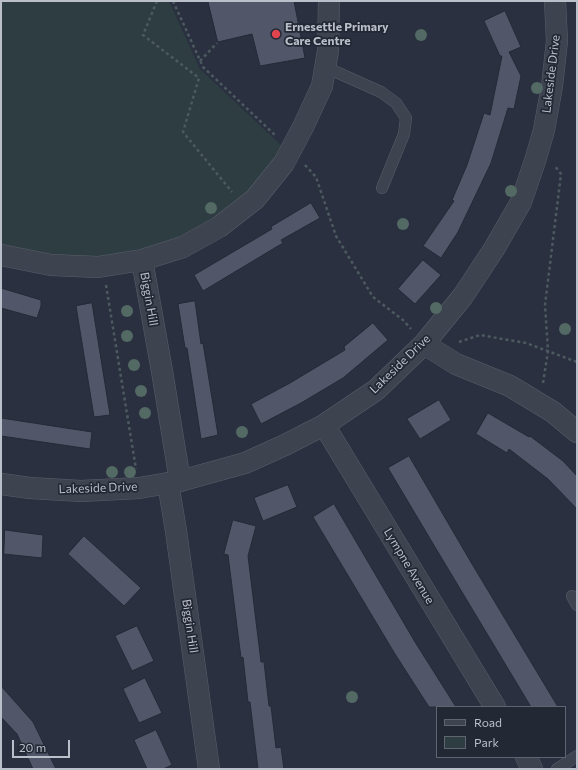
<!DOCTYPE html>
<style>
body{margin:0}
#map{position:relative;width:578px;height:770px;overflow:hidden;background:#2a3040;font-family:Commissioner,sans-serif}
canvas{display:block}
.frame{position:absolute;inset:0;border:2px solid #bbbfca;pointer-events:none}
.legend{position:absolute;left:436px;top:706px;width:130px;height:52px;box-sizing:border-box;background:#232835;border:1px solid #606471;margin:0;padding:5px 7px;list-style:none;font-size:12px;color:#bbbfca}
.legend li{display:flex;align-items:center;gap:8px;height:20px}
.legend b{width:20px;border:1px solid #606471}
.scale{position:absolute;left:12px;top:740px;width:58px;height:18px;box-sizing:border-box;border:2px solid #bbbfca;border-top:0;padding-left:5px;font-size:12px;line-height:14px;white-space:nowrap;color:#bbbfca;-webkit-text-stroke:3px #232835;paint-order:stroke}
</style>
<div id="map">
<canvas width="578" height="770"></canvas>
<div class="frame"></div>
<ul class="legend">
<li><b style="height:5px;background:#3e4350"></b>Road</li>
<li><b style="height:11px;background:#2d3d42"></b>Park</li>
</ul>
<div class="scale">20 m</div>
</div>
<script>
const context = document.querySelector('canvas').getContext('2d');
context.lineJoin = 'round';
function fillPath(path, color) {
  context.fillStyle = color;
  context.fill(path, 'evenodd');
}
function strokePath(path, color, width, dash) {
  context.strokeStyle = color;
  context.lineWidth = width;
  context.lineCap = dash ? 'butt' : 'round';
  context.setLineDash(dash || []);
  context.stroke(path);
}
function label(font, color, halo, rows, align = 'center') {
  context.font = font + ' Commissioner,sans-serif';
  context.lineWidth = 3.5;
  context.setLineDash([]);
  context.textBaseline = 'middle';
  context.strokeStyle = halo;
  context.fillStyle = color;
  for (const [text, x, y, turn = 0] of rows) {
    context.save();
    context.translate(x, y);
    context.rotate((+turn || 0) * Math.PI / 180);
    context.textAlign = isNaN(turn) ? turn : align;
    if (halo) context.strokeText(text, 0, 0);
    context.fillText(text, 0, 0);
    context.restore();
  }
}
const green = new Path2D(`
 M1,1H169L200,69L283,147L276,159L248,191L220,217L183,236L141,251L110,256L68,259L1,246Z`);
const building = new Path2D(`
 M208,1H294L305,58L260,66L252,34L218,42Z
 M505,11L521,47L509,52L521,76L514,109L508,108L491,163L458,232L441,258L423,246L454,201L452,200L467,165L484,113L490,115L502,56H500L484,21Z
 M311,203L320,218L281,240L283,243L203,291L194,275L272,229L271,227Z
 M423,260L441,275L415,304L398,289Z
 M1,288L41,300V306L37,318L1,308Z
 M195,301L201,344L203,343L218,435L201,439L187,348H185L178,304Z
 M92,303L110,415L94,417L76,306Z
 M373,323L388,340L343,378L301,403L261,424L251,404L290,383L345,350L344,347Z
 M439,400L451,420L420,439L407,419Z
 M488,413L529,437L530,436L563,461L577,476V509L548,479L509,449L507,453L476,434Z
 M1,418L92,432L90,449L1,436Z
 M409,456L472,564L558,707H531L432,542L388,468Z
 M288,485L297,507L263,521L254,498Z
 M334,504L415,642L456,707H429L395,654L313,517Z
 M233,520L256,526L248,556L261,662H264L269,706H271L276,748L281,747L284,769H258L250,702H248L243,657L241,658L228,555L224,554Z
 M5,530L43,535L42,558L4,554Z
 M84,536L141,588L124,606L68,554Z
 M137,626L154,661L132,671L115,636Z
 M145,678L162,713L139,723L123,689Z
 M1,686L33,722L56,769H33L17,734L1,717Z
 M156,730L172,765L163,769H147L134,740Z`);
const path = new Path2D(`
 M157,1L143,35L199,78L183,132L232,192
 M173,1L203,67L276,136
 M200,61L217,43
 M305,165L316,177L336,236L373,297L403,320L411,329
 M106,285L136,469
 M459,342L480,335L526,343L577,362
 M543,383L548,351L545,305L561,174L555,166`);
const service = new Path2D(`
 M325,67L381,92L396,103L406,118L404,134L382,188
 M572,596L577,605
 M557,769L577,756`);
const minor = new Path2D(`
 M1,255L51,265L98,267L142,260L183,247L219,227L255,199L284,163L304,125L322,86L328,51L329,1
 M142,260L162,371L180,481
 M424,344L456,364L510,386L553,412L577,432
 M324,425L495,707
 M168,483L176,531L209,769
 M1,484L30,488L81,491L139,488L180,481L245,463L285,445L324,425L376,390L424,344L463,296L494,249L521,202L535,161L544,130L552,86L557,41L555,1
 M526,757L532,769`);
const trees = [
 [421,35],
 [537,88],
 [511,191],
 [211,208],
 [403,224],
 [436,308],
 [127,311],
 [565,329],
 [127,336],
 [134,365],
 [141,391],
 [145,413],
 [242,432],
 [112,472],
 [130,472],
 [352,697]
];
const markers = [
 [276,34,5,"#e0444e"]
];
const poiNames = [
 ["Ernesettle Primary",285,27],
 ["Care Centre",285,41]
];
const streetNames = [
 ["Lakeside Drive",551,74,-83],
 ["Biggin Hill",149,299,80],
 ["Lakeside Drive",400,364,-44],
 ["Lakeside Drive",98,488,-2],
 ["Lympne Avenue",409,566,59],
 ["Biggin Hill",190,626,82]
];
fillPath(green, '#2d3d42');
fillPath(building, '#515768');
strokePath(building, '#252a37', 1);
strokePath(service, '#595e6a', 12);
strokePath(minor, '#595e6a', 22);
strokePath(path, '#4c5a60', 2.5, [3, 3]);
strokePath(service, '#3e4350', 11);
strokePath(minor, '#3e4350', 21);
context.fillStyle = '#536964';
for (const [x, y] of trees) {
  context.beginPath();
  context.arc(x, y, 6, 0, 2 * Math.PI);
  context.fill();
}
for (const [x, y, r, color] of markers) {
  const dot = new Path2D();
  dot.arc(x, y, r, 0, 2 * Math.PI);
  context.fillStyle = color;
  context.fill(dot);
  strokePath(dot, '#232835', 1.5);
}
label('bold 12px', '#bbbfca', '#232835', poiNames, 'left');
label('12px', '#bbbfca', '#232835', streetNames);
</script>
